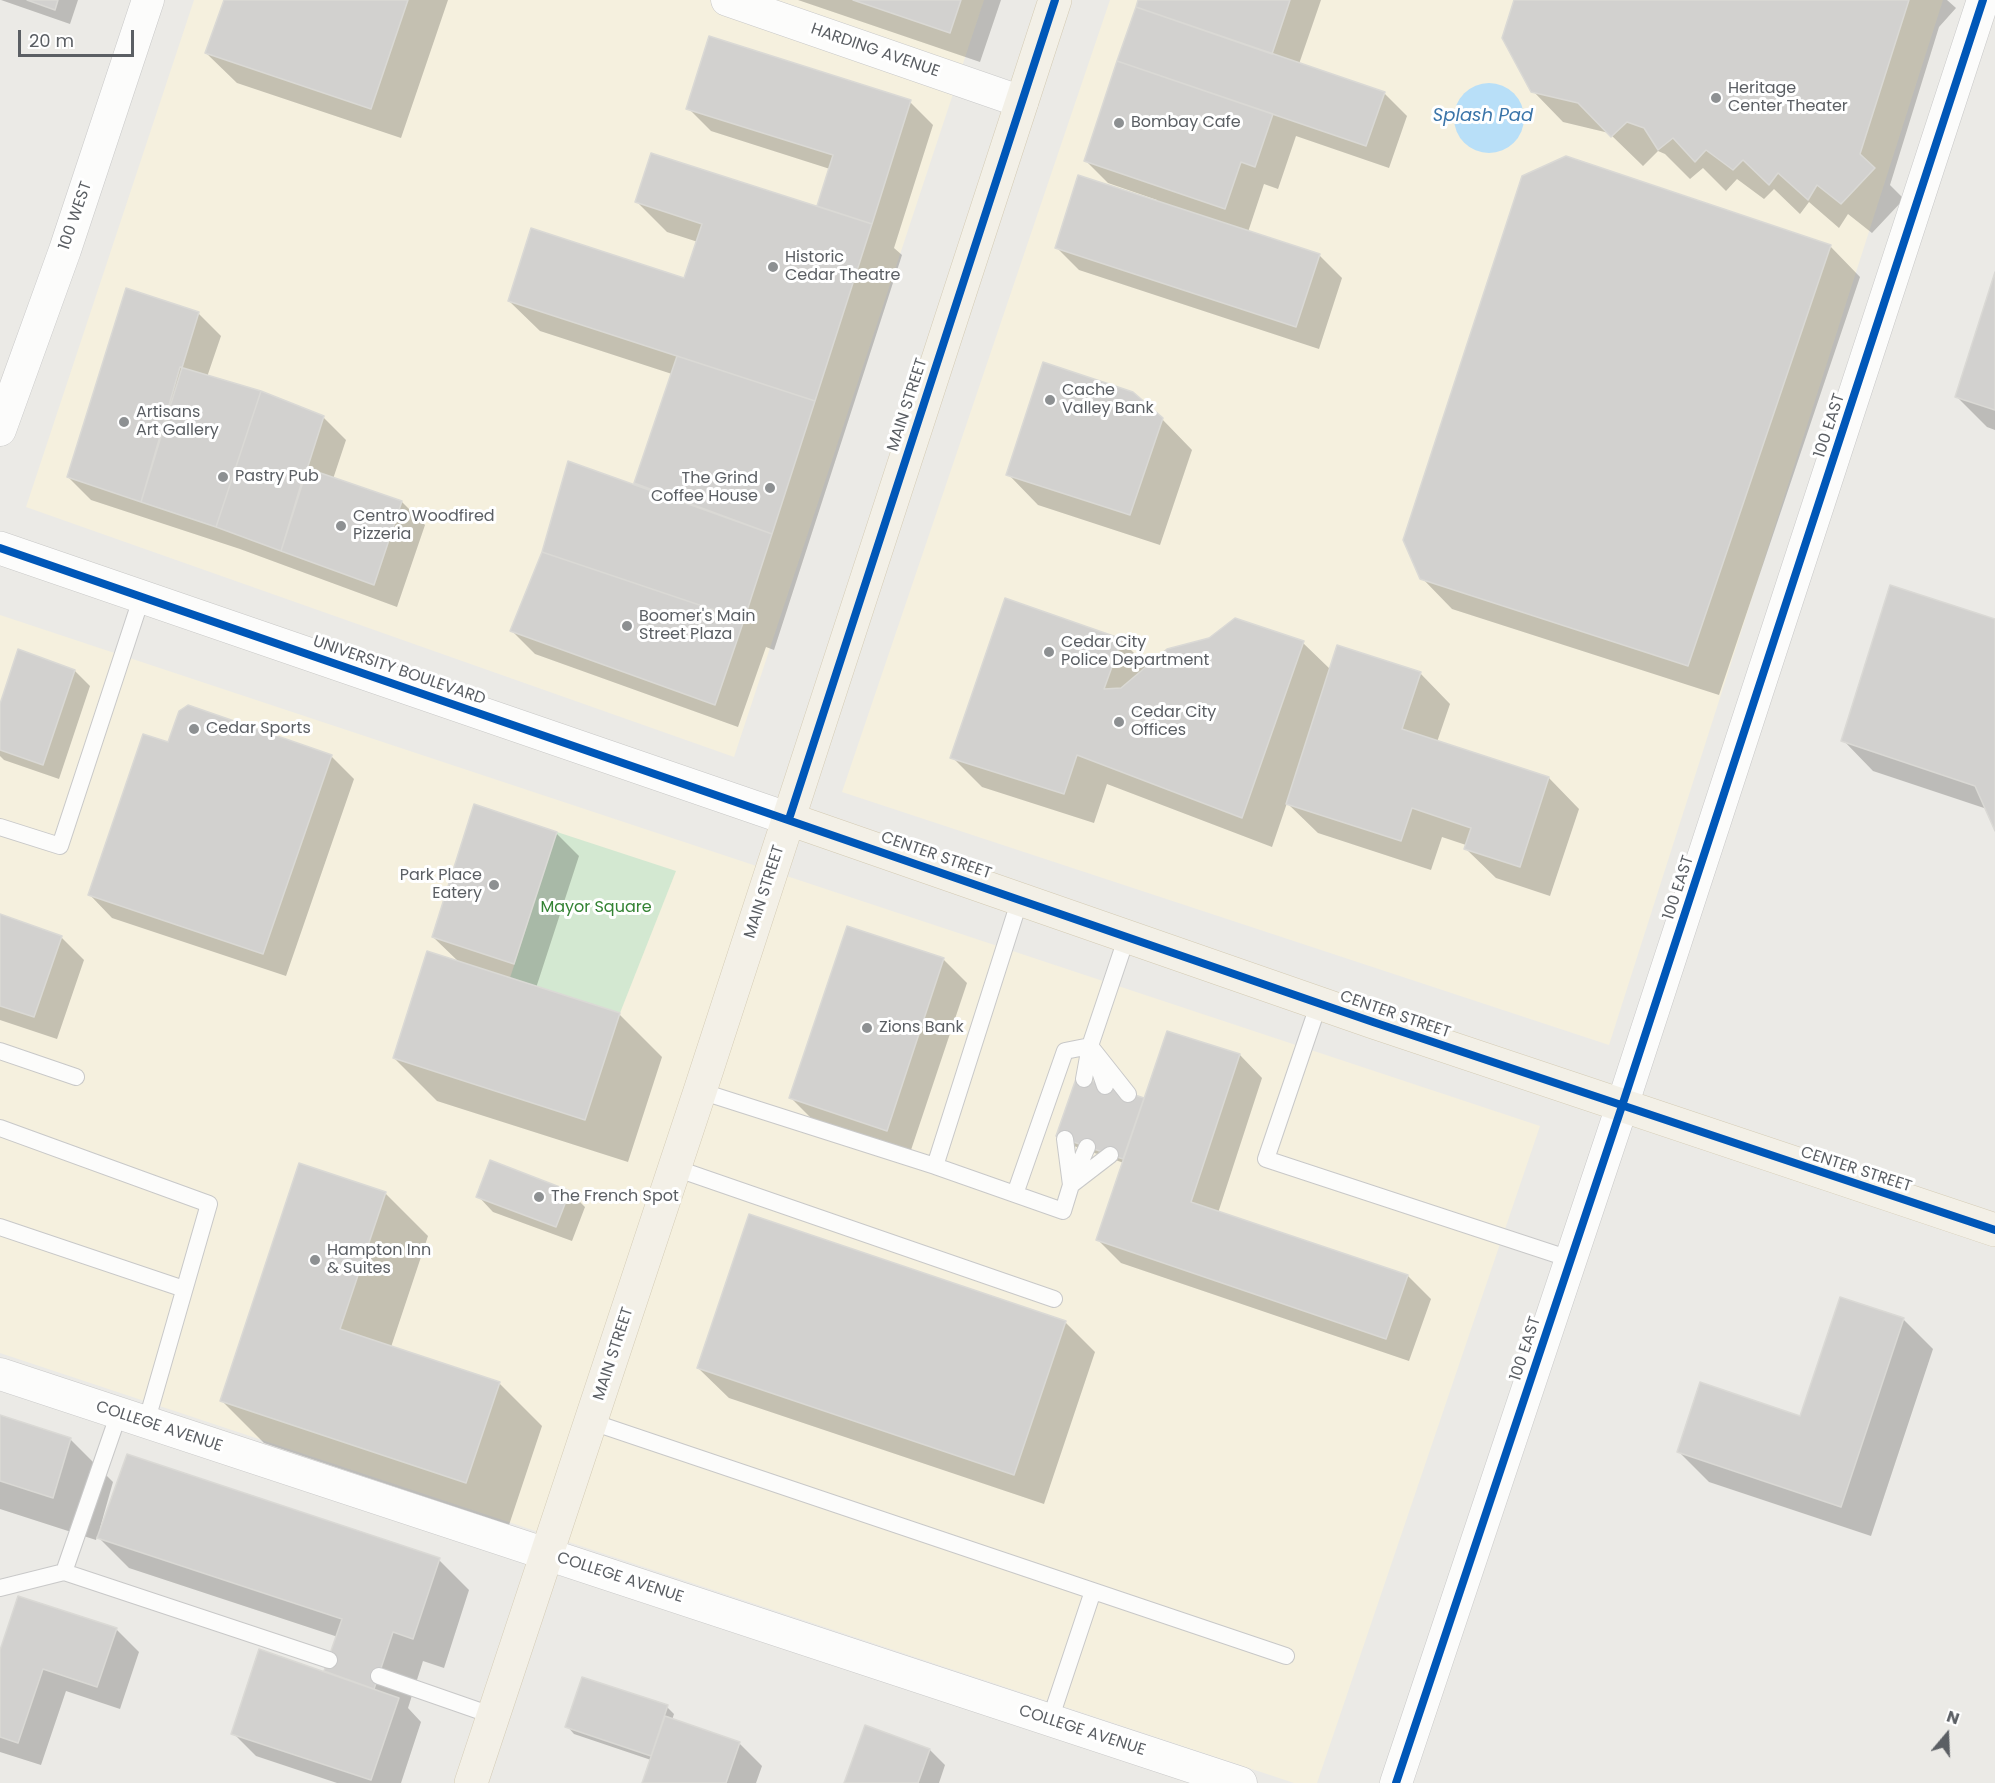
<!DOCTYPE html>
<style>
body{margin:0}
#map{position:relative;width:1995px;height:1783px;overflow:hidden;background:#ebeae6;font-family:Poppins,sans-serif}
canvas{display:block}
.north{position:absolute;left:1917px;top:1705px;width:60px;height:60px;-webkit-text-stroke:4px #fff;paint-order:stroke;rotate:19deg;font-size:16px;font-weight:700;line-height:24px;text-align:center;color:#5b5f64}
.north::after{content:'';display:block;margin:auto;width:21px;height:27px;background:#5b5f64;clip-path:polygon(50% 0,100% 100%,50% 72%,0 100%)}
.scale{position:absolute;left:18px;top:30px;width:116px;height:27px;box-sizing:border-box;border:3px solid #5b5f64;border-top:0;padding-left:8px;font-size:18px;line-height:21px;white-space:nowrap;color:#5b5f64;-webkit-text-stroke:4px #fff;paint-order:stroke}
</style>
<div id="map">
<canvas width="1995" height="1783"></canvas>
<div class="north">N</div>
<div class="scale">20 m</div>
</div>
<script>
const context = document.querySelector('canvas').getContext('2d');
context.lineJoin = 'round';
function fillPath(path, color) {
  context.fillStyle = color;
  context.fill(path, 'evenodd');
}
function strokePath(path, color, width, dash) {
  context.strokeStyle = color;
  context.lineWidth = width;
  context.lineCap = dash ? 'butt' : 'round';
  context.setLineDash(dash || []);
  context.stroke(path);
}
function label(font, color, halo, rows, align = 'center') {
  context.font = font + ' Poppins,sans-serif';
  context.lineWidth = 6;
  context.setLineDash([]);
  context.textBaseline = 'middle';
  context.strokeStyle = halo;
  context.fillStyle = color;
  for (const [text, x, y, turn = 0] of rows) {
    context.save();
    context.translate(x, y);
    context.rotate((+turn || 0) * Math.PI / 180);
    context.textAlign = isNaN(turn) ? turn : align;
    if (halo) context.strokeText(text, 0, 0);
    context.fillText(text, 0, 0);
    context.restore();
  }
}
const commercial = new Path2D(`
 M194,0H984L734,757L26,507Z
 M1110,0H1943L1609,1045L842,792Z
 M0,615L1540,1126L1317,1783H1294L0,1353Z`);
const green = new Path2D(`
 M557,832L676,871L620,1013L510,978Z`);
const water = new Path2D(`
 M1454 118a35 35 0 1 1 70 0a35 35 0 1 1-70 0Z`);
const shadow = new Path2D(`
 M1,0H78L70,24Z
 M226,0H448L401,138L237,83L206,53Z
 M798,0H1001L980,62Z
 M1140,0H1321L1299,64L1384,93L1407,116L1389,168L1296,136L1278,189L1264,184L1248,232L1319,255L1342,278L1319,349L1079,270L1056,247L1156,202L1157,200L1108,183L1085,160Z
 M1516,0H1947L1956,8L1939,27L1890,185L1904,199L1872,233L1848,214L1839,228L1809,202L1800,214L1774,189L1764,199L1737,179L1726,191L1703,168L1690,179L1665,154L1658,151L1643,166L1609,133L1563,122L1533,91Z
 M910,102L933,125L894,248L902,255L774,650L766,647L738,727L535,654L512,631L544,552L569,463L635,485L672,374L540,331L509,301L685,280L698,242L667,232L637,202L818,208L830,169L711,131L688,108Z
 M1830,246L1860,277L1719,695L1452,609L1422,578Z
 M1995,277V430L1987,427L1957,397Z
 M198,313L221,336L207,377L323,417L346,440L333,479L402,502L425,525L397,607L240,549L91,500L68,477Z
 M1162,419L1192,450L1160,545L1038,505L1008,474Z
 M1995,621V828L1987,809L1873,771L1843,740Z
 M1121,640L1148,667L1303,643L1331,670L1420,673L1450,704L1437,742L1549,778L1579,809L1550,896L1496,878L1465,848L1466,845L1442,837L1431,870L1318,833L1287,803L1272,847L1107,784L1094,823L982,787L952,757Z
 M75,671L90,686L59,779L4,760L0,756V709Z
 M169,744L331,756L354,779L286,976L112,918L90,895Z
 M556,833L579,856L536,988L619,1014L662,1057L628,1162L437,1101L394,1058L460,963L433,937Z
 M0,916L61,937L84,960L57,1039L0,1020Z
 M848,928L944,960L967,983L910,1153L814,1121L791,1098Z
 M1168,1033L1240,1055L1262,1078L1218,1213L1408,1276L1431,1299L1409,1361L1121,1263L1098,1240L1124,1163L1065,1143L1143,1100L1145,1101Z
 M570,1192L585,1207L572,1241L493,1212L478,1196Z
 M385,1193L428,1236L391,1347L499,1383L542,1426L509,1525L264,1443L221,1400Z
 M1903,1319L1933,1349L1871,1536L1709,1482L1679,1452L1801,1418Z
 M1065,1322L1095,1352L1044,1504L729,1398L698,1368Z
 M0,1417L70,1439L113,1482L100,1528H102L439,1560L469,1590L444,1668L423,1661L408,1708L421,1722L401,1783H337L256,1756L233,1733L331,1676L326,1671L338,1637L129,1568L97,1536L96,1540L0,1509Z
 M116,1629L139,1652L120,1709L66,1691L41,1765L0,1752V1655Z
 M667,1707L674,1714L672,1720L739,1743L762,1766L756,1783H643L651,1760L574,1734L567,1726Z
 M930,1750L945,1765L939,1783H846Z`);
const building = new Path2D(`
 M27,0H58L55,10Z
 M224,0H408L371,109L205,53Z
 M853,0H961L950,33Z
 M1138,0H1290L1272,54L1136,7Z
 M1514,0H1909L1860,154L1875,168L1841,204L1817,185L1808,200L1778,173L1769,185L1743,160L1733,170L1706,150L1695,162L1673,138L1658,150L1644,128L1627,122L1611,137L1578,103L1531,92L1502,38Z
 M1136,7L1385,92L1366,146L1117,61Z
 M709,36L911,100L872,224L817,206L833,155L686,109Z
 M1117,61L1273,114L1255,167L1241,162L1225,209L1084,161Z
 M651,153L872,224L815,401L508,301L531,228L684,278L702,224L635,202Z
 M1566,156L1831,245L1688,666L1420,579L1403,540L1522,176Z
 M1078,175L1320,254L1296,327L1055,248Z
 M1995,272V410L1955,397Z
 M126,288L199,312L141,502L67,477Z
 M677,356L815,401L772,534L634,483Z
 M1043,362L1133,392L1163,418L1130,515L1006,475Z
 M180,367L261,391L216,527L141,502Z
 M261,391L324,416L281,551L216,527Z
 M568,461L772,534L744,620L542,552Z
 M306,468L402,501L374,585L281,551Z
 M542,552L744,620L715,705L510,631Z
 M1890,585L1995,619V831L1975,786L1841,741Z
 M1005,598L1122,639L1104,689L1121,688L1167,649L1209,638L1235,618L1304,641L1242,818L1077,755L1064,794L950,758Z
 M1337,645L1421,672L1402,729L1549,777L1520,867L1464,849L1471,828L1412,808L1401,841L1286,804Z
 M18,649L75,670L43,765L0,750V704Z
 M188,705L332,755L263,954L88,895L143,734L168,742L179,711Z
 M474,804L557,832L514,964L432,937Z
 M0,914L62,936L34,1017L0,1006Z
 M847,926L944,958L887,1131L789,1098Z
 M427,951L620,1013L585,1120L393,1058Z
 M1167,1031L1240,1054L1191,1202L1408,1275L1386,1339L1096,1240Z
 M1077,1076L1144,1098L1123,1159L1056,1136Z
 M490,1160L570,1191L556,1227L476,1197Z
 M299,1163L386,1192L340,1329L500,1382L466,1483L220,1401Z
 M749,1214L1066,1321L1014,1475L697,1368Z
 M1840,1297L1904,1318L1841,1507L1677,1452L1700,1382L1800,1416Z
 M0,1415L71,1438L53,1498L0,1481Z
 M127,1454L440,1558L413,1639L393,1632L374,1689L324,1671L342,1619L97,1538Z
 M18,1596L117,1628L97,1687L43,1669L18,1743L0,1737V1650Z
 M259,1649L399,1698L371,1780L231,1734Z
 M582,1677L668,1705L651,1756L565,1727Z
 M665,1716L740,1742L726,1783H642Z
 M865,1725L930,1749L918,1783H844Z`);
const service = new Path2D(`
 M0,827L60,846L142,596
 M1020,899L935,1166L1063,1211L1071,1185L1110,1155
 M1127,936L1090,1046L1128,1094
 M1319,1003L1266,1159L1570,1259
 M0,1051L76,1077
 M1096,1060L1105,1086
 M1084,1079L1090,1046
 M700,1091L935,1166
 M0,1128L209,1204L146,1423
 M1065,1139L1071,1185
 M675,1168L1054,1299
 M1071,1184L1087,1147
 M1015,1194L1065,1051L1090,1046
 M0,1227L184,1289
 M119,1413L64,1572L329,1660
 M592,1422L1286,1656
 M0,1588L64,1572
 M379,1676L494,1716
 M1050,1720L1093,1591`);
const minor = new Path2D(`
 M727,0L1022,102
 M0,430L65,250L148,0
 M0,1374L1241,1783
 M1396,1783L1622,1106L1983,0`);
const secondary = new Path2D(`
 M0,548L789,819`);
const primary = new Path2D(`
 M789,819L1373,1022L1995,1230
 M471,1783L700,1091L1055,0`);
const cycleway = new Path2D(`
 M0,548L1373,1022L1995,1230
 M789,819L1055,0
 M1396,1783L1622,1106L1983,0`);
const markers = [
 [1716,98,6,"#8d9092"],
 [1119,123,6,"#8d9092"],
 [773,267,6,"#8d9092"],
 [1050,400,6,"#8d9092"],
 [124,422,6,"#8d9092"],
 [223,477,6,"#8d9092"],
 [770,488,6,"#8d9092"],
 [341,526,6,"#8d9092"],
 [627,626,6,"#8d9092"],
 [1049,652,6,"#8d9092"],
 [1119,722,6,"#8d9092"],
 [194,729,6,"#8d9092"],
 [494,885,6,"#8d9092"],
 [867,1028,6,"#8d9092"],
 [539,1197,6,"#8d9092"],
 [315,1260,6,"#8d9092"]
];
const streetNames = [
 ["HARDING AVENUE",875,51,19],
 ["100 WEST",76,216,-71],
 ["MAIN STREET",908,405,-72],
 ["100 EAST",1830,426,-72],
 ["UNIVERSITY BOULEVARD",399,671,19],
 ["CENTER STREET",936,856,19],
 ["100 EAST",1679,888,-72],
 ["MAIN STREET",765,892,-72],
 ["CENTER STREET",1395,1015,19],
 ["CENTER STREET",1856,1170,18],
 ["100 EAST",1526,1349,-72],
 ["MAIN STREET",614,1354,-72],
 ["COLLEGE AVENUE",159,1427,18],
 ["COLLEGE AVENUE",620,1578,18],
 ["COLLEGE AVENUE",1082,1731,18]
];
const poiNames = [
 ["Heritage",1728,89],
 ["Center Theater",1728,107],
 ["Bombay Cafe",1131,123],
 ["Historic",785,258],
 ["Cedar Theatre",785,276],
 ["Cache",1062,391],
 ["Valley Bank",1062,409],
 ["Artisans",136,413],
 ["Art Gallery",136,431],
 ["Pastry Pub",235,477],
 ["The Grind",758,479,"right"],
 ["Coffee House",758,497,"right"],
 ["Centro Woodfired",353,517],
 ["Pizzeria",353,535],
 ["Boomer's Main",639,617],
 ["Street Plaza",639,635],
 ["Cedar City",1061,643],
 ["Police Department",1061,661],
 ["Cedar City",1131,713],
 ["Offices",1131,731],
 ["Cedar Sports",206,729],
 ["Park Place",482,876,"right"],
 ["Eatery",482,894,"right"],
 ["Zions Bank",879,1028],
 ["The French Spot",551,1197],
 ["Hampton Inn",327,1251],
 ["& Suites",327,1269]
];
const parkNames = [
 ["Mayor Square",596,908]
];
const waterNames = [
 ["Splash Pad",1483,116]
];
fillPath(commercial, '#f5f0de');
fillPath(green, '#d3e8d1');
fillPath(water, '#b8dff8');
fillPath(shadow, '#0003');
fillPath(building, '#d2d1cf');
strokePath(building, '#dad9d5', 1.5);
strokePath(service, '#c8c8c8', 18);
strokePath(minor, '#c8c8c8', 33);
strokePath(secondary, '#c7c7c6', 34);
strokePath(primary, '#d3cab3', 34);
strokePath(service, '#fcfcfb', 16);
strokePath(minor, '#fcfcfb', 32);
strokePath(secondary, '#fcfcfb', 33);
strokePath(primary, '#f3f0e7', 33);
strokePath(cycleway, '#0057b8', 8);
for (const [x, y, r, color] of markers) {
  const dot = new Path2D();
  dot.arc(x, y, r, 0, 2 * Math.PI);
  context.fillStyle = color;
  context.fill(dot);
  strokePath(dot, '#fff', 2);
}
label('16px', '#5b5f64', '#fff', streetNames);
label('16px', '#5b5f64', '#fff', poiNames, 'left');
label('16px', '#338333', '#fff', parkNames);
label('italic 18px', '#3b75a9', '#fff', waterNames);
</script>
